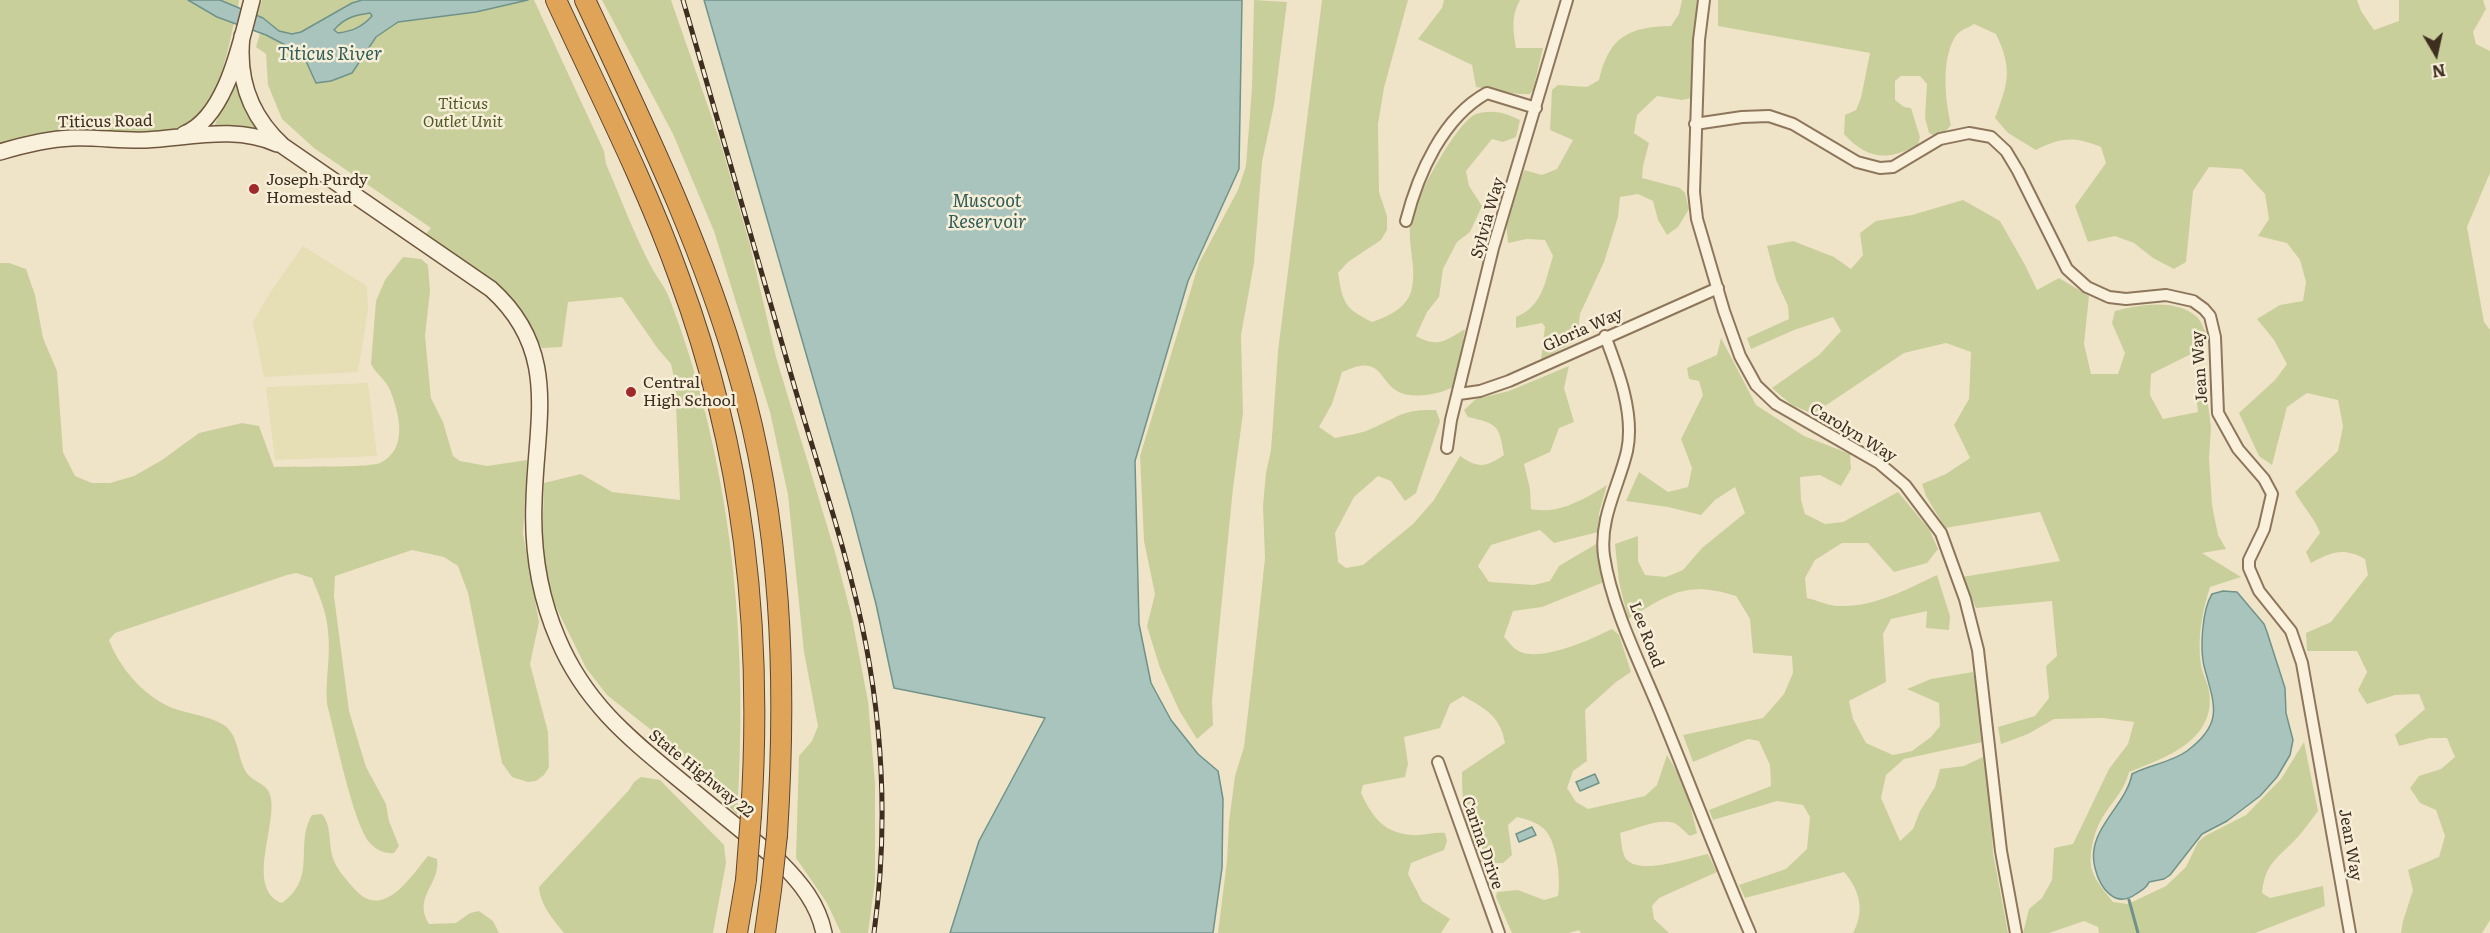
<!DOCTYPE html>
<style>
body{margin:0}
#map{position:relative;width:2490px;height:933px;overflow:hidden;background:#f0e4c8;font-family:Literata,serif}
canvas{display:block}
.north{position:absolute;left:2406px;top:24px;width:60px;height:60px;-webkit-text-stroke:4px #f7eed8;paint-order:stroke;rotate:171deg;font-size:16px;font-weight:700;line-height:24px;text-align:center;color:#3d2e20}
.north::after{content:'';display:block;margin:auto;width:21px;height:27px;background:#3d2e20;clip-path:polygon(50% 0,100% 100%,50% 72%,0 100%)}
</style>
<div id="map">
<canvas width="2490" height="933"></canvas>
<div class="north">N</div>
</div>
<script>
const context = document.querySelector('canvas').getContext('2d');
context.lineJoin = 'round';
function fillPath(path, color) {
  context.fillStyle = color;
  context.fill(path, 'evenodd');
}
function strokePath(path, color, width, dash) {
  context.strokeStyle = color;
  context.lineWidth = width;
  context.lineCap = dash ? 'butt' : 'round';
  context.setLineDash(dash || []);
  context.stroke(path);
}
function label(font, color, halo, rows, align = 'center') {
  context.font = font + ' Literata,serif';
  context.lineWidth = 5;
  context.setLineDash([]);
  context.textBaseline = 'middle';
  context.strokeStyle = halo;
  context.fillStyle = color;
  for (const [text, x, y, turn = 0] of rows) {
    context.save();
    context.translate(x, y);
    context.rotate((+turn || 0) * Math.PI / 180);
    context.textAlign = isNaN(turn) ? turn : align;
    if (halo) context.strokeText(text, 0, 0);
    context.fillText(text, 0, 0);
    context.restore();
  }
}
const farmland = new Path2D(`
 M303,246L367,286L368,310L358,372L264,377L253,322L271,291Z
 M368,383L377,456L275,460L266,387Z`);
const green = new Path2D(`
 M0,0H239L238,8L233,6L229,21L234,23C228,50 217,105 194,121C184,128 174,129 163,132L0,146Z
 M262,0H534L604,151L606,164C621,198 634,235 652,268C656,276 662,283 666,291C672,303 676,317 681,330C734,486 748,651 737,815L679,752L607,695L586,668L555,605L547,576L542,549L544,483L581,474L612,492L680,500L675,383L671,364L658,349L622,297L568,302L562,347L542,348L519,308L500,288L425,235L431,228L314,148L282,119L268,85L266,54L256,47L264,20L256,16Z
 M602,0H671L720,141L750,245L776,357L835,552L852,618L868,701L875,783V881L868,933H841L827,903L796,858L799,756L812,741L818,726L804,652L788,495L770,412L714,231L673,134Z
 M1254,0L1287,2L1274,105L1262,162L1254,263L1241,335L1243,413L1233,488L1212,701L1213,725L1197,739L1179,710L1160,668L1147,626L1155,594L1144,541L1140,456L1199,263L1238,190L1246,166L1252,87Z
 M1322,0H1408L1384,88L1378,124L1379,192L1387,216V230L1381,240L1348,262L1338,273C1343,303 1344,308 1372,322C1387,317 1405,309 1411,292C1418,267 1406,243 1411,219C1415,199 1458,120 1476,114C1492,109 1506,113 1520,120L1516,137L1503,142L1492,139L1466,171L1469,186L1482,206L1470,232L1457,242L1443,269L1439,297L1427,312L1416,336C1438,348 1445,341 1465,329L1456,385C1444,394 1411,400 1397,391C1387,386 1383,373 1374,368C1363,362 1353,368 1342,372L1332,404L1319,427L1335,438C1347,435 1361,434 1373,428C1400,416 1403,409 1436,410L1440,421L1416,493L1405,501L1391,481L1378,476L1354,497L1335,533L1338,562L1346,568L1363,565L1413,524L1434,500L1460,456C1479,469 1486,467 1504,455C1499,425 1498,424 1468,417L1464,410L1476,399L1509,391L1569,366L1564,388L1574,422L1559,428L1550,452L1524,464L1530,489L1531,509C1558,515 1585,499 1607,485L1599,513L1598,532L1554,543L1540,530L1491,545L1478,566L1489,582L1534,585L1550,581L1559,566L1596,544L1604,582L1542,607L1513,611L1504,637C1508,641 1512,647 1517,650C1538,664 1592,639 1612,629L1619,635L1631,672L1616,682L1585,710L1587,761L1573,771L1567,788L1576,802L1588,809L1645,796L1657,785L1667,755L1685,785L1697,833L1690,836C1685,832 1679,825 1674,823C1659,818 1635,829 1620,833C1622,841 1621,855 1628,861C1644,874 1689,858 1708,854L1717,872L1659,898L1652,906L1654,919L1669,933H1581L1579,930L1569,933H1512L1496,897L1497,892L1518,890L1544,900L1558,896C1561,880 1557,839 1543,828C1536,822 1526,819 1517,817L1508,825L1512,855L1503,863H1479C1465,832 1462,806 1462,772L1505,743C1500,716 1486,709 1463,696L1450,704L1440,728L1404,737L1408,764L1405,777L1363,785L1361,793C1372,816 1383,833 1412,835C1422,836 1434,832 1445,833L1447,841L1444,850L1411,863L1408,874L1422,901L1450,919L1441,933H1218L1227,861L1229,822L1235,776L1244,747L1254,661L1265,558L1263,506L1266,473L1271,450L1278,351Z
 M1444,0H1520C1511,16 1513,30 1516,48H1543L1533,90L1530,94H1519L1476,87L1472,65L1418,39L1442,8Z
 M1682,0H1697L1691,98L1682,100L1657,96L1637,115L1634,133L1649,143L1643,166L1642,178L1680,188L1685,193L1689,209L1678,227L1667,235L1658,220L1653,201L1638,194L1620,197L1618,217L1604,262L1580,314L1577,340L1541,360L1545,327L1542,323L1516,328V317C1543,306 1545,281 1553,256L1545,240L1527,239L1508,243L1506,223L1524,170L1542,175L1557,169L1573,140L1550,130L1552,90L1558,85L1587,87L1599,80C1609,36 1629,27 1671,26L1679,14Z
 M1718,0H2357L2361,11L2374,30L2399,21V0H2483L2486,9L2473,32L2476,44L2490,51V173L2467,227L2484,322L2490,330V920L2482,933H2401L2403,921L2413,890L2408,870L2439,857L2445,836L2436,810L2420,803L2410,788L2419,776L2441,769L2455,757L2447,738H2430L2399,746L2395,735L2425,709L2419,694L2395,695L2367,704L2358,690L2367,672L2357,651H2307L2306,633L2331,622L2368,575L2365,559C2343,547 2332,552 2311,563L2306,552L2320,533C2314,517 2303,507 2295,492L2338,451L2343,426L2338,400L2307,393L2287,407L2272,465L2259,456L2239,413L2275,380L2287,364L2274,340L2257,319L2280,305L2303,301L2306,282L2300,260L2287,243L2258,236L2269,219L2265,194L2242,169L2209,167L2193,191L2186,262L2174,269L2153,258L2134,243L2115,236L2088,242L2075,206L2106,163L2101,147C2075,136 2060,137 2036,150L2008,133L1995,118C2008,83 2013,70 1996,34L1974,24C1968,28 1958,31 1955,37C1941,61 1945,99 1951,125L1946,131L1935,136L1929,133L1925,118L1927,84L1920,76H1901L1895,81V100L1904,107L1911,108L1920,137L1918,145C1887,161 1868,160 1844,134L1845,115L1856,110L1861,98L1870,53L1718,26Z
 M238,85L256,128L255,130L214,127L218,117L219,99L230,98L235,86Z
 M1963,200L2000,221L2025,265L2037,290L2059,278L2089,296L2084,344L2091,374H2118L2125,353L2112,323L2115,311C2140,305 2175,298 2197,317C2202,322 2205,332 2208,338L2203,348L2151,374L2150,395L2163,419L2198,412L2196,395L2206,390L2211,427L2209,458L2212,505L2218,535L2226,549L2202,553L2241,577L2210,587C2202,612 2197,639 2201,665C2202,674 2208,682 2209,691C2217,740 2165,758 2129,772C2123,794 2111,802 2101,820C2094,832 2088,857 2092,870C2096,882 2105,892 2113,902L2128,904L2166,886L2186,867L2198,842L2205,836L2246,815L2281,779L2304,742L2318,811C2310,821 2303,832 2294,841C2275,860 2265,865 2262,893L2270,898L2323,886L2325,906L2255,933H2099L2098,927L2084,921L2049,933H2023L2029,909L2042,898L2052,880L2054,848L2073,844L2109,769L2128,744L2134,722L2103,718L2054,719L2028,734L2001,744L1998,727L2035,716L2049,698L2046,666L2057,656L2052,601L1976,608L1962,577L2060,561L2040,512L1945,528L1926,496L1922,484L1946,474L1970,458L1954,425L1969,399L1971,352L1946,343L1904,353L1813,414L1792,405L1772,388L1819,355L1841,331L1833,317L1794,330L1751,349L1747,338L1789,319L1788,306L1776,280L1767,246L1793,241L1834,257L1851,269L1863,255L1860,233L1876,221L1912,215Z
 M403,257L421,259L428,265L430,291L425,336L430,388L431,398L443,422L453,456L460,461L487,466L527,460L523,534L539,622L530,664L548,732L549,767L544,775L536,781L528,782L512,777L502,763L468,593L458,566L444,557L412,550L335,576L334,596L349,711L366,767L386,804L389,821L399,846L394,853C385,854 376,850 370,843C353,824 335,733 327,704C325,680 331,656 328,632C327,613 319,595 312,578L296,573L287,575L115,633L109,640C119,667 143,695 170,707C186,714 207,715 222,724C239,733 237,757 246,772C251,780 261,782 267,789C285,811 241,888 282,903C318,877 294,845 312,815L322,814C332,826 328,843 333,858C336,868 344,877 351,885C381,924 408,880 428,856L437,859C441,884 412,897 429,924L456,923L470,913L479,911L493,921L499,933H0V263H9L26,269L35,295L43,338L57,371L63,452L75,476L92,483H110L134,476L162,460L199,433L242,423L259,426L274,467C292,466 369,468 380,463C409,449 399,413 390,390C386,380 376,374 371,364L376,301L385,280Z
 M1721,338L1756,405L1804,436L1850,454L1851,469L1841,486L1820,475L1800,477L1801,500L1805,514L1825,524L1843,522L1898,492L1929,529L1938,549L1927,563L1894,572L1868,543H1842L1815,560L1805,578L1807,598C1817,600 1828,606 1839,606C1875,607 1905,590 1937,575L1950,616L1949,630L1926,628L1927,611L1891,619L1883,634L1886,682L1849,701L1853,719L1866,743L1893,755L1912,751L1931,737L1940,726L1939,703L1907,689L1931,679L1973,672L1987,741L1904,759L1886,775L1881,798L1900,841L1913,829L1920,811L1935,787L1940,769L1964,766L1989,754L1993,853L2008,933H1853C1865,911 1860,890 1844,872L1745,898L1739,885L1786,869L1807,849L1810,817L1803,805L1777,801L1713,820L1709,810L1771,786L1770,765L1759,741L1748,739L1693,762L1683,735L1763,718L1784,694L1793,673L1792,656L1753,653L1750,619L1736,596C1686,580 1670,594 1628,619L1619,582L1615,544L1638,536V561L1645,575L1666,577L1683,570L1702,548L1745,513L1735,487L1715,500L1701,515L1668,507L1626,501L1639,472L1668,492L1688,487L1692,468L1681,439L1703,395L1699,381L1689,379L1687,368L1717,355Z
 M641,777L660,780L724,845L726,863L713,933H564C553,919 540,905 539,887L629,790L634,782Z`);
const water = new Path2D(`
 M188,0H220L263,18L279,31L292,34L301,32L352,3L362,0H528L476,12L398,22L376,37L352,73L331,81L316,83L305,59L289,47L266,35L217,17ZM370,13L372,16C362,27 353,31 338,33L334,30C344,18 355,15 370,13Z
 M704,0H1242L1239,169L1188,281L1135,461L1139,624L1151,683L1171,720L1198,754L1218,771L1223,799L1222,868L1213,933H950L979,841L1045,718L894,688L876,604L852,513Z
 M2223,591L2237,592L2264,624L2267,632L2285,688L2286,713L2293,740L2290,755L2277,777L2260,796L2227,821L2202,834L2170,875L2164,879L2149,882C2147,888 2142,890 2136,894C2115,909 2100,888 2095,868C2085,830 2126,807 2132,774C2149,765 2170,763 2187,751C2225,723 2214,704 2204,666C2200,648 2202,610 2212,594Z
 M1595,774L1599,783L1580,791L1576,782Z
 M1532,827L1536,835L1519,842L1516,834Z`);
const stream = new Path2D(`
 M2129,900L2138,933`);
const minor = new Path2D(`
 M1704,0L1699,40L1694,192L1697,219L1724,311L1740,356L1756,385L1776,404L1879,463L1905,485L1941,533L1965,599L1978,650L2001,851L2016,933
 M1695,124L1742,117L1769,116L1793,124L1857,162L1880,168L1893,167L1940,139L1969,133L1991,137L2006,151L2018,171L2067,269L2087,287L2109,297L2126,299L2166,295L2193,301L2204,309L2210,316L2215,337L2218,413L2238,449L2264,479L2272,494L2264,529L2249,560V568L2259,591L2291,631L2302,663L2350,933
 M1406,221C1418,174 1443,117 1487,93L1536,108
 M1605,336C1618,370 1635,414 1627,451C1619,486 1599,518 1604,556C1612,609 1641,665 1661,714C1691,787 1719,861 1750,933
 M1459,394L1480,391L1509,381L1718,288
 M1447,448L1451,420L1493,248L1567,0
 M1438,762L1499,933`);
const secondary = new Path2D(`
 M242,36C237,80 250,116 283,146L491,289C560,351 536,419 534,501C532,548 539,595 558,639C585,703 629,738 681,781C714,808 747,835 780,862C801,883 818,904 824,933
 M184,134C227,117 241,40 252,0
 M0,152C23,145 48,139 72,138C97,137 121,141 146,140C189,138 235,125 277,144`);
const motorway = new Path2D(`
 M556,0C598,91 645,182 679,277C744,453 763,628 751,815
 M585,0C642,122 701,242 738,372C782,523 787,679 777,835
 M737,933L746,880
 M765,933L771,890`);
const rail = new Path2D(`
 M683,0C720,128 757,256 794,385C819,471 849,557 866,645C884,740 887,838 874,933`);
const motorwayBridge = new Path2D(`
 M746,880L751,815
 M771,890L777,835`);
const markers = [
 [254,189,6,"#9e2a2b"],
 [631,392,6,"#9e2a2b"]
];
const parkNames = [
 ["Titicus",463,104],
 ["Outlet Unit",463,122]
];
const streetNames = [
 ["Titicus Road",105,122,-1],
 ["Sylvia Way",1488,218,-74],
 ["Gloria Way",1583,330,-24],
 ["Jean Way",2200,367,-94],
 ["Carolyn Way",1853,433,31],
 ["Lee Road",1646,635,69],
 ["State Highway 22",701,774,39],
 ["Carina Drive",1482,843,71],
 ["Jean Way",2350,845,80]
];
const poiNames = [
 ["Joseph Purdy",266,180],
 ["Homestead",266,198],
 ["Central",643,383],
 ["High School",643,401]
];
const waterNames = [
 ["Titicus River",330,55],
 ["Muscoot",987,202],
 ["Reservoir",987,223]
];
fillPath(farmland, '#e6deb5');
fillPath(green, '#c9cf9b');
fillPath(water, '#a9c4bc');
strokePath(water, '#6f938a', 1.5);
strokePath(stream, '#6f938a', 3);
strokePath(minor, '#8d765c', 14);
strokePath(secondary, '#6f573f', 18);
strokePath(motorway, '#5b4430', 22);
strokePath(minor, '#faf1dc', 10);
strokePath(secondary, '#faf1dc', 15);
strokePath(motorway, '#e0a458', 20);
strokePath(rail, '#3d2e20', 5);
strokePath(rail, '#f7eed8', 3, [9]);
strokePath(motorwayBridge, '#5b4430', 22, []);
strokePath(motorwayBridge, '#e0a458', 20);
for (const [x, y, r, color] of markers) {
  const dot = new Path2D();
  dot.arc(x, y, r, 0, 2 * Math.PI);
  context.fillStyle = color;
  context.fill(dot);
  strokePath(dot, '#f7eed8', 2);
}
label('italic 16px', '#4d5a26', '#f7eed8', parkNames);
label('16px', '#3d2e20', '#f7eed8', streetNames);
label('16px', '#3d2e20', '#f7eed8', poiNames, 'left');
label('italic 18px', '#2f5d5a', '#f7eed8', waterNames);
</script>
